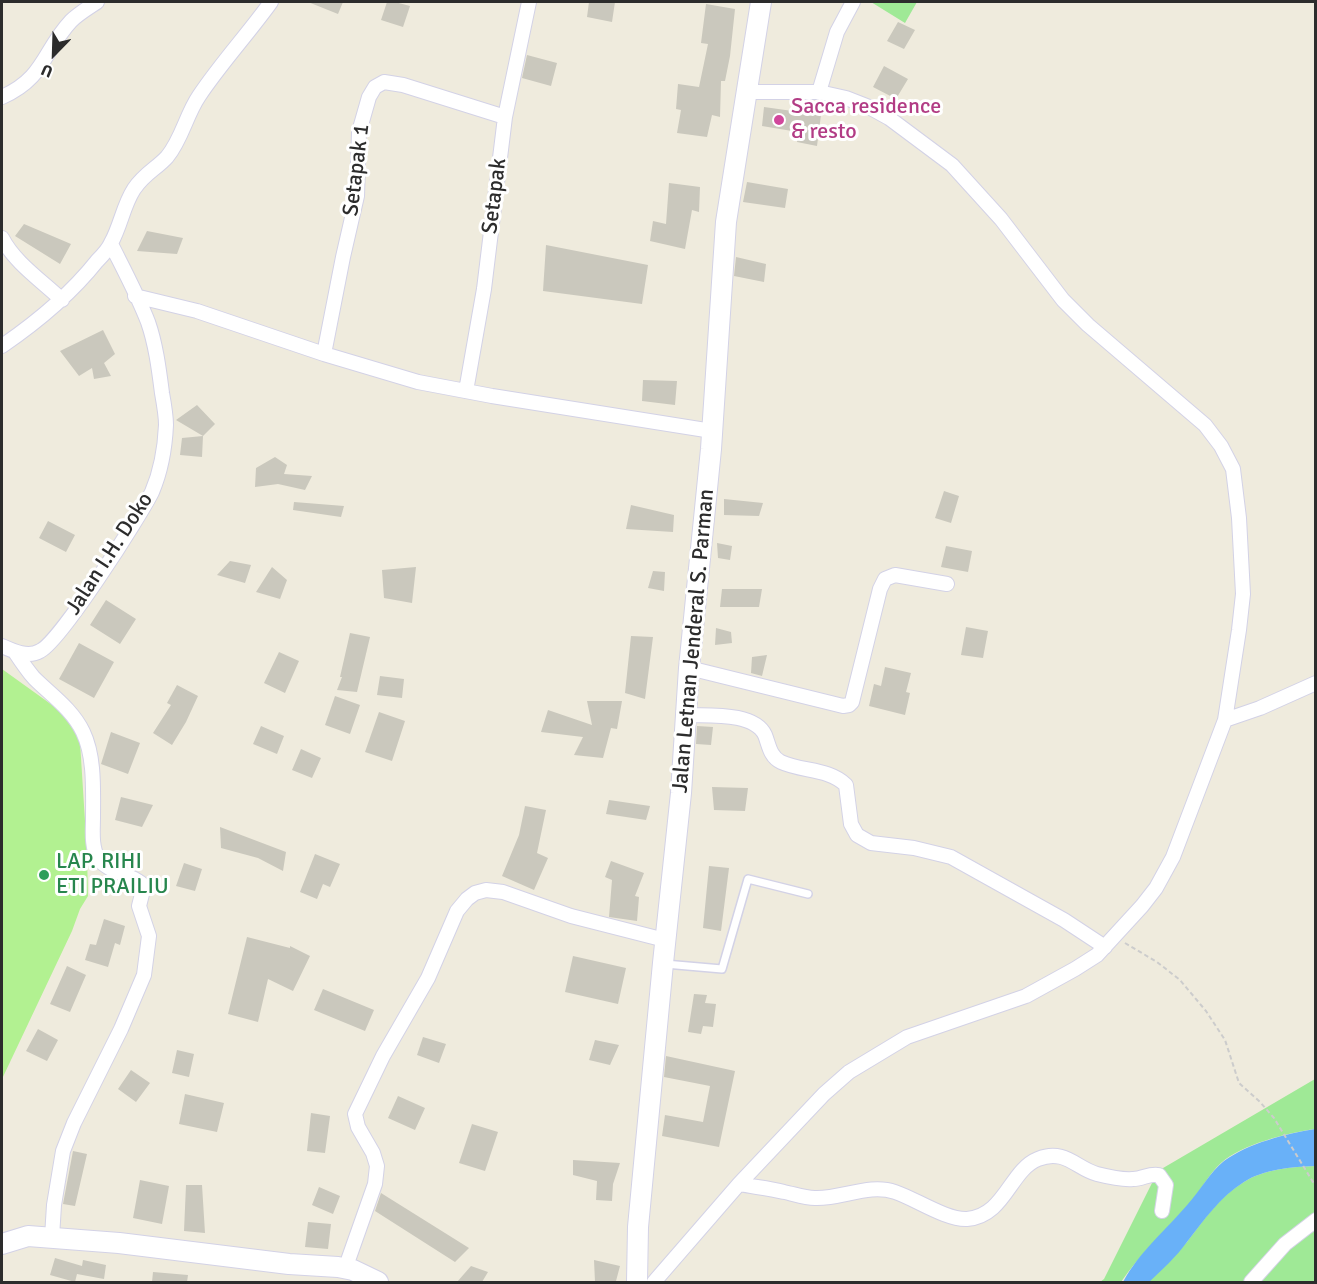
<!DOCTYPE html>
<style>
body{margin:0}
#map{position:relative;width:1317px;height:1284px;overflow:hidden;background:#efebdd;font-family:Signika,sans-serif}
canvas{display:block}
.frame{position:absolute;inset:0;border:3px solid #2c2c2c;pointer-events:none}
.north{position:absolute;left:24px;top:24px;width:60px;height:60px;-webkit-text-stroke:4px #fff;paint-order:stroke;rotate:203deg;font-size:16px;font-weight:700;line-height:24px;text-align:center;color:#2c2c2c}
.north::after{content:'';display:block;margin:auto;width:21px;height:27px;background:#2c2c2c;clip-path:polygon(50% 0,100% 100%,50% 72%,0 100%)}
</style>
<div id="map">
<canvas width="1317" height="1284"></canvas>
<div class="frame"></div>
<div class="north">U</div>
</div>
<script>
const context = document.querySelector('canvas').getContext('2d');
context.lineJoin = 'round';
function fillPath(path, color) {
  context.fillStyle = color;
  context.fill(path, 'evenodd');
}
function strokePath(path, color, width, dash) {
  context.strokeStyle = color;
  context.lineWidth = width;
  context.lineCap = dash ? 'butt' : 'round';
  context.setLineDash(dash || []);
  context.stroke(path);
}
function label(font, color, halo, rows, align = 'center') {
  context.font = font + ' Signika,sans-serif';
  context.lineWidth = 6;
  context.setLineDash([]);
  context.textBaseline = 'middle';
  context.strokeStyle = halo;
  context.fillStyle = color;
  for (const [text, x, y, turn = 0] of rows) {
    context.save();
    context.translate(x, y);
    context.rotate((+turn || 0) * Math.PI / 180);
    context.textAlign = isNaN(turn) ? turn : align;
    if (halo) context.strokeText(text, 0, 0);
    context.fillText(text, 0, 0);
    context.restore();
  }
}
const green = new Path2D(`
 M871,2H917L905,23Z
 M1315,1079V1129C1288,1133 1242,1144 1221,1163C1209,1174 1201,1190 1190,1203C1167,1229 1141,1253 1121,1282H1100L1104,1279L1158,1171Z
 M1315,1166V1282H1148C1161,1269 1175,1256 1187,1242C1204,1220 1219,1197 1244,1182C1264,1169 1292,1167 1315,1166Z`);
const pitch = new Path2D(`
 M2,669L66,715L80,742L87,853L88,896L80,909L72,931L2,1079Z`);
const water = new Path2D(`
 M1315,1129V1166C1292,1167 1264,1169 1244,1182C1220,1197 1204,1220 1187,1242C1176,1257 1162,1270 1149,1282H1123C1139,1252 1166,1230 1188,1204C1200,1191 1210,1172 1224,1161C1249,1143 1285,1134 1315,1129Z`);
const building = new Path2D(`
 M308,2H343L338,14Z
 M387,2H395L410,6L403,27L381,20Z
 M589,2H615L612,22L587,17Z
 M706,4L735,9L730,56L725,81H721L720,117L712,115L707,137L677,133L681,110L676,109L678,84L699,87L708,44L701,43Z
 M898,22L915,30L904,49L887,41Z
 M527,55L557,63L551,86L522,78Z
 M884,66L908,79L896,99L873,87Z
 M764,107L821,115L817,146L797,142L798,132L762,126Z
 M747,182L788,189L785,208L743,202Z
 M669,183L700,187L699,212L692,210L685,249L650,241L653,221L666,224Z
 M24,224L71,244L60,264L15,236Z
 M147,231L183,238L177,254L137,251Z
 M546,245L648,265L642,304L543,291Z
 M736,257L766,264L764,282L734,276Z
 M103,330L115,354L104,363L111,376L94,379L92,368L79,376L60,351Z
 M643,380L677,381L675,405L642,401Z
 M197,405L215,424L203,436L176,420Z
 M203,436L202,457L180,455L182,438Z
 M275,457L287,465L284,474L312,476L305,490L278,484L255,487L256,468Z
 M944,491L959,496L951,523L935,518Z
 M724,499L763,503L759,516L724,515Z
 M294,502L344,506L341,517L293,510Z
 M631,505L674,515L673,532L626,529Z
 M48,521L75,535L66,552L39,538Z
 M717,543L732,546L730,560L718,558Z
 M946,546L972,551L968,572L941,567Z
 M230,561L251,565L245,583L217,575Z
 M272,567L287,580L280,599L256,592Z
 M416,567L412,603L384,598L382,570Z
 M653,571L665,572L664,591L648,588Z
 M722,589H762L759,607H720Z
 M106,600L136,619L120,644L90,625Z
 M966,627L988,631L983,658L961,655Z
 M716,628L731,632L732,643L715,645Z
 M350,633L370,637L357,692L337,690L342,677H340Z
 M631,636L653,637L645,699L625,693Z
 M79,643L114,662L94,698L59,679Z
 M279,652L299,661L285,693L264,683Z
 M767,655L762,676L751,673L752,657Z
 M885,667L911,673L906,692L910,693L905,715L869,706L874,684L881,686Z
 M380,676L404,679L402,698L377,695Z
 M177,685L198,696L186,722L172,745L153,733L171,705L167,703Z
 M335,696L360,705L350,734L325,725Z
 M587,701H622L617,729L611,728L603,758L574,755L583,737L541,732L548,710L592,725Z
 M379,712L405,721L392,761L365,752Z
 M261,726L284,736L277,754L253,744Z
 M697,726L713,727L711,745L696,744Z
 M111,732L140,743L128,774L101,764Z
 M301,749L321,758L312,778L292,770Z
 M712,787L748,788L745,811L714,810Z
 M121,797L153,805L142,827L115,820Z
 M609,800L650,806L646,820L606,814Z
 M525,806L546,810L537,853L548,858L534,890L502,876L519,835Z
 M220,827L286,852L283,871L258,858L221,848Z
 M315,854L340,864L330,887L323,884L317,899L300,892Z
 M611,861L644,873L635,896L639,897L637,921L609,917L612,880L605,877Z
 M184,863L202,869L195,891L176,886Z
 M709,866L729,868L721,931L703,928Z
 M104,919L125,926L120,945L115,943L108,967L85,960L90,944L96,945Z
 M247,937L290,948V946L310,956L293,991L268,979L258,1022L228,1014Z
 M573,956L626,968L618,1004L565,992Z
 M67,966L86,975L70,1012L50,1004Z
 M323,989L374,1010L365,1031L314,1010Z
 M694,994L707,995L705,1003L716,1004L713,1027L703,1026L701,1034L688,1032Z
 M38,1029L58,1040L47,1061L26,1051Z
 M423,1037L446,1044L439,1063L417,1055Z
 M595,1040L619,1045L610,1065L589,1060Z
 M177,1050L194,1054L189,1077L172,1073Z
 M666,1056L735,1071L719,1147L662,1136L665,1115L703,1122L710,1086L664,1077Z
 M131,1070L150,1083L136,1102L118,1089Z
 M185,1094L224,1103L217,1132L179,1124Z
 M398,1096L425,1108L415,1130L388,1118Z
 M311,1113L330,1116L325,1153L307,1151Z
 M472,1124L498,1132L485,1171L459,1163Z
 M73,1151L87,1154L75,1206L63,1204Z
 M573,1160L620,1163L613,1184L612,1201L596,1200L597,1181L573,1175Z
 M140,1180L169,1186L162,1224L133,1218Z
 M186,1185H202L205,1233L184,1231Z
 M319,1187L340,1196L333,1214L312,1205Z
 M381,1193L469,1248L455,1262L375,1211Z
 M308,1222L331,1224L328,1249L305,1247Z
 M55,1258L82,1266L83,1260L106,1265L104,1279L77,1274L75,1282L50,1275Z
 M594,1260L620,1266L616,1281L595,1282Z
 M471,1266L488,1272L482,1282H457Z
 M153,1272L188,1275L187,1282H152Z`);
const path = new Path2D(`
 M1125,943L1157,962L1180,980L1206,1011L1225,1040L1239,1083L1260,1102L1274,1118L1316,1187`);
const lane = new Path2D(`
 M665,964L722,969L748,879L808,894`);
const street = new Path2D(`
 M819,92L837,32L853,2
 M2,97C45,78 43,51 71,21C78,14 88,8 97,2
 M2,238C14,262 42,281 62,300
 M135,296L197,311L324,354L418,382L492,396L712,431
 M2,346C37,322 70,295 97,261C102,256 108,250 111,243C121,225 123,206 134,189C145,173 156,169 167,157C182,139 186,115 199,96C221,63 248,34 271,2
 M324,354L343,257L357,196L359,132L369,97L375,87L384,82L403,85L505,117
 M466,391L484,289L505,117L529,2
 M2,646C13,651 28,658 40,651C60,642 140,516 152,492C161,471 165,447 166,425C166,415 164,404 162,393C159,370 156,345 148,322C138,296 124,270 111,244
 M15,652C21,661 27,670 34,678C51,695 72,709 83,732C95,757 93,791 93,818C93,830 91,847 98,858C109,874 132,873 144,886L139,906L149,936L144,975L121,1029L74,1123L63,1151L54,1205L52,1237
 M689,668L843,706L849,705L852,702L880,589L885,579L895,575L947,584
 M688,715C709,716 754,712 765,735C769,745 770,757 781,762C803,772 828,768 846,785L851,824L857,835L871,843L914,848L951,857L1064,920L1105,947
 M1225,720L1260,708L1316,683
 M739,1184C754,1187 769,1188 784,1192C794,1194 804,1198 815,1198C842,1199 869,1183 895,1192C916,1199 946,1220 967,1219C1005,1216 1010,1170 1038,1159C1065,1148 1077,1169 1097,1174C1109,1177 1122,1180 1133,1179C1143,1179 1149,1173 1159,1175L1166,1185L1162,1211
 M345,1269L375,1184L377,1166L373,1153L358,1127L355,1114L383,1056L428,978L457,911L467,899L475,893L486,890L503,892L571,916L665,940
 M654,1282L739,1184L824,1094L849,1072L907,1037L1026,996L1075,969L1097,955L1142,906L1156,888L1173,857L1225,720L1239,630L1243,594L1239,518L1233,469L1221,446L1205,425L1088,325L1063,300L1001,219L952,165L889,118L869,107L846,98L819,92H748
 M1251,1282L1285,1244L1316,1220`);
const secondary = new Path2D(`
 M2,1244L28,1236L119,1243L289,1264L338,1267L353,1270L378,1282
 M637,1282L638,1227L663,963L681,793L689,668L711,449L726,222L761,2`);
const markers = [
 [779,120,6,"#d1479c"],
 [44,875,6,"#2e9e5b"]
];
const hotelNames = [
 ["Sacca residence",791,107],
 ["& resto",791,132]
];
const streetNames = [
 ["Setapak 1",357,170,-83],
 ["Setapak",495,196,-83],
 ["Jalan I.H. Doko",110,554,-57],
 ["Jalan Letnan Jenderal S. Parman",694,641,-85]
];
const leisureNames = [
 ["LAP. RIHI",56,862],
 ["ETI PRAILIU",56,887]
];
fillPath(green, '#9fe996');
fillPath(pitch, '#b2f191');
fillPath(water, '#69b1f8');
fillPath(building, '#cac8bd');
strokePath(lane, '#d3d2e6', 10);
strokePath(street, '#d3d2e6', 16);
strokePath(secondary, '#d3d2e6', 22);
strokePath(path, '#ccc', 2, [4.5, 3]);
strokePath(lane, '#fff', 7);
strokePath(street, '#fff', 14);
strokePath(secondary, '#fff', 20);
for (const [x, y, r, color] of markers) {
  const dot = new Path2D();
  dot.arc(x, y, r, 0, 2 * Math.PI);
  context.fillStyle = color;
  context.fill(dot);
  strokePath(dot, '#fff', 2);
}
label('22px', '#b23c85', '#fff', hotelNames, 'left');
label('22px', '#2c2c2c', '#fff', streetNames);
label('22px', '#27864d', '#fff', leisureNames, 'left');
</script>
